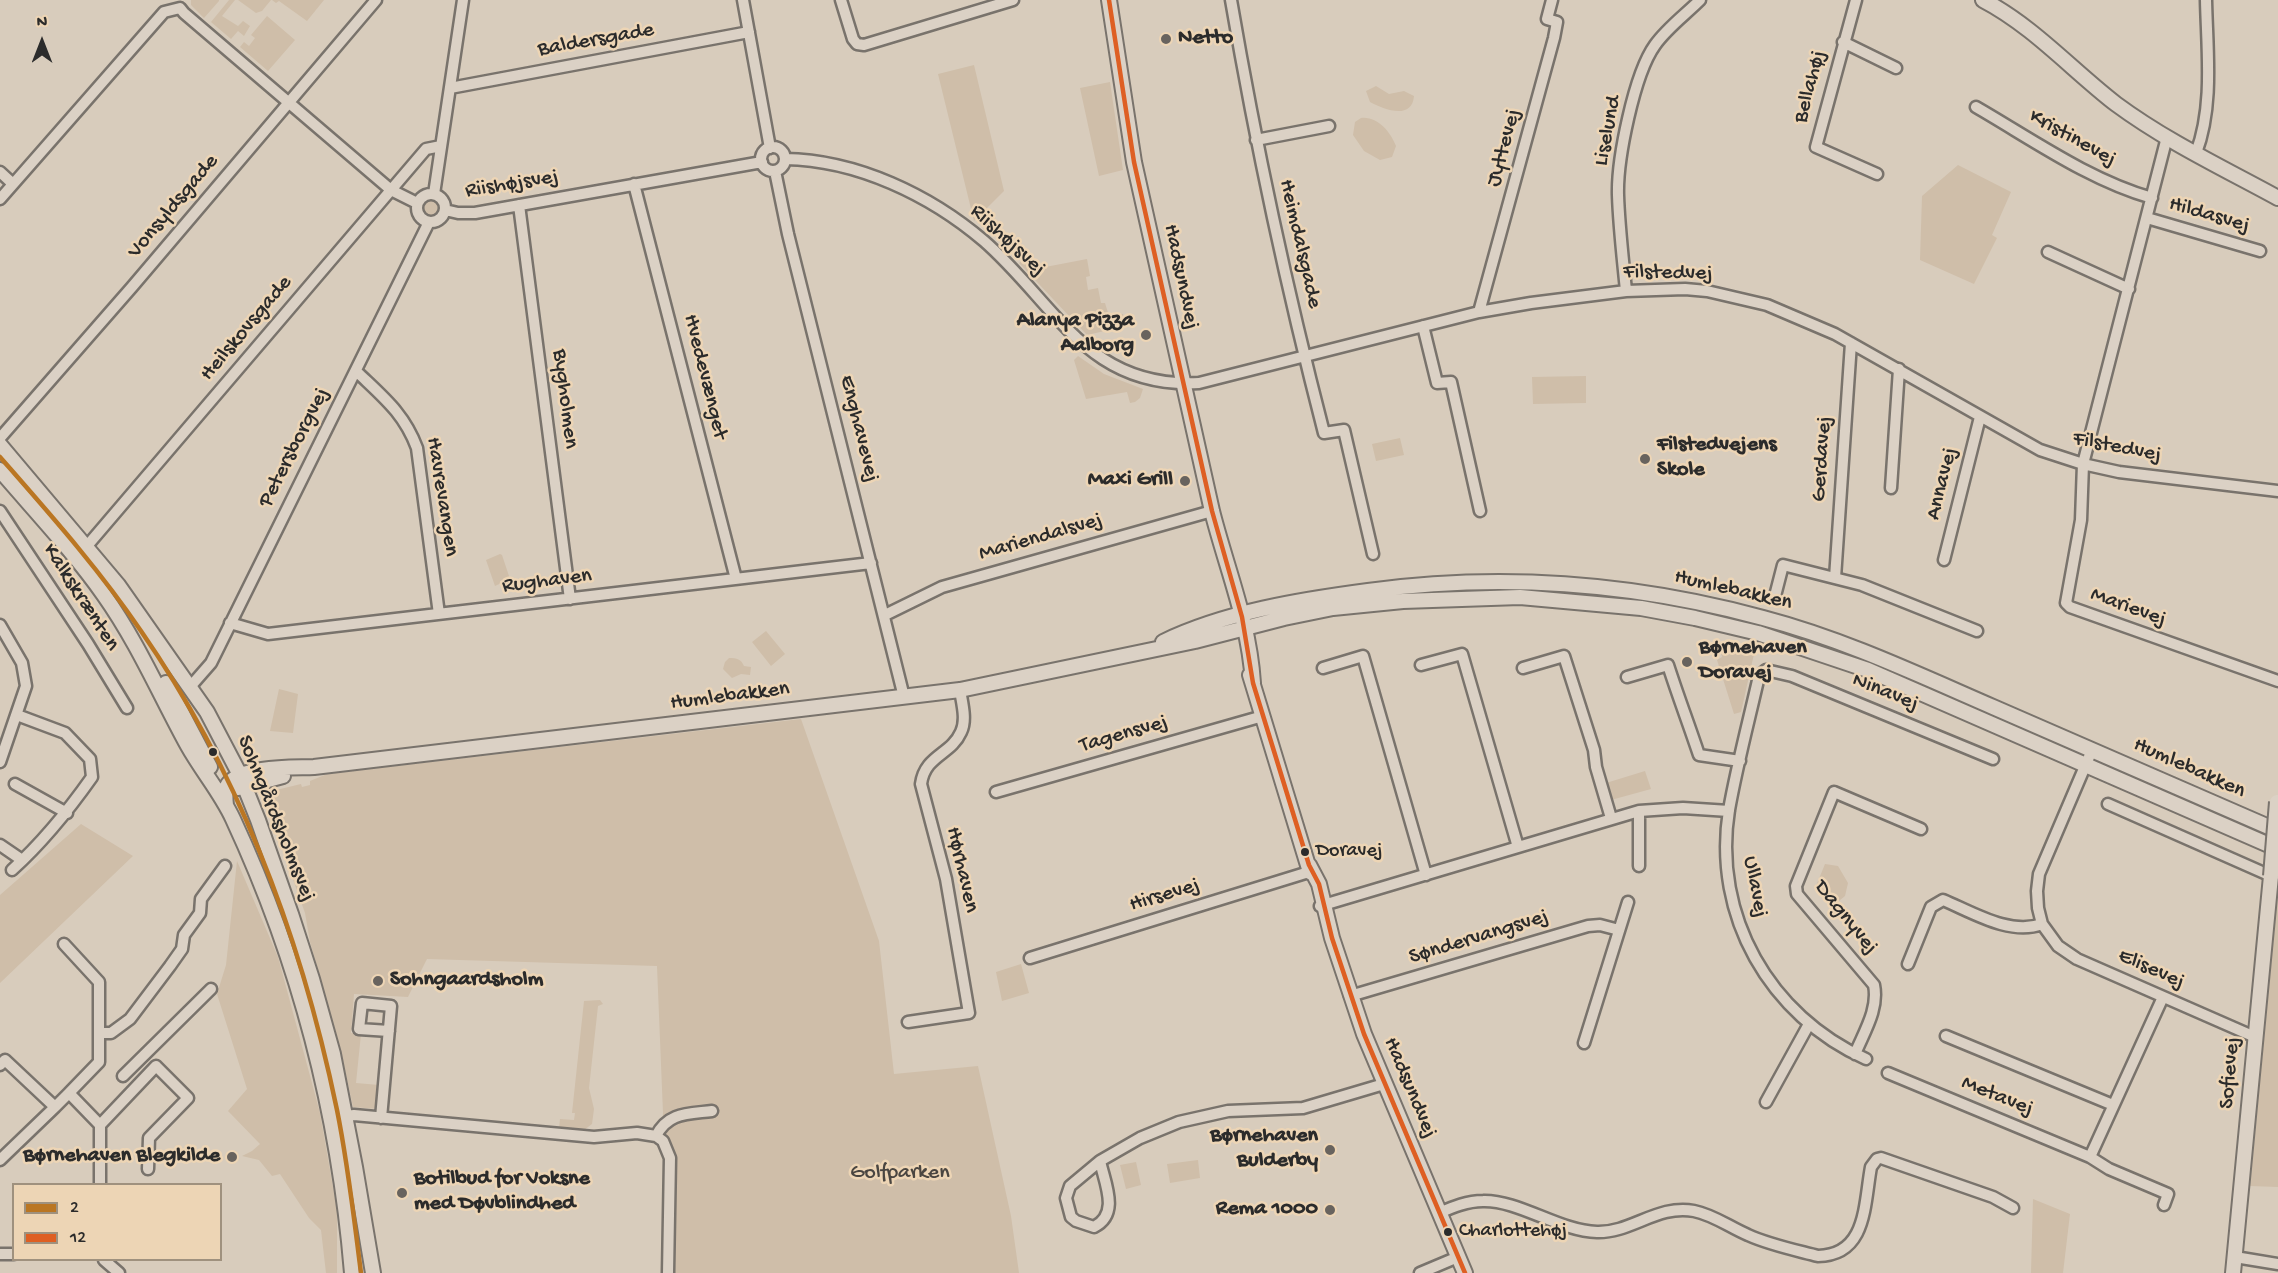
<!DOCTYPE html>
<meta charset="utf-8">
<style>
body{margin:0}
#map{position:relative;width:2278px;height:1273px;overflow:hidden;background:#d8ccbc;font-family:"Gochi Hand",sans-serif}
canvas{display:block}
.legend{position:absolute;left:12px;top:1183px;width:210px;height:78px;box-sizing:border-box;background:#edd5b5;border:2px solid #9f917e;margin:0;padding:8px 10px;list-style:none;font-size:18px;color:#2b2b2b}
.legend li{display:flex;align-items:center;gap:12px;height:30px}
.legend b{width:30px;border:2px solid #9f917e}
.north{position:absolute;left:12px;top:12px;width:60px;height:60px;-webkit-text-stroke:4px #edd5b5;paint-order:stroke;rotate:0deg;font-size:16px;font-weight:700;line-height:24px;text-align:center;color:#2b2b2b}
.north::after{content:'';display:block;margin:auto;width:21px;height:27px;background:#2b2b2b;clip-path:polygon(50% 0,100% 100%,50% 72%,0 100%)}
</style>
<div id="map">
<canvas width="2278" height="1273"></canvas>
<ul class="legend">
<li><b style="height:8px;background:#ba7623"></b>2</li>
<li><b style="height:8px;background:#de5f23"></b>12</li>
</ul>
<div class="north">N</div>
</div>
<script>
const context = document.querySelector('canvas').getContext('2d');
context.lineJoin = 'round';
function fillPath(path, color) {
  context.fillStyle = color;
  context.fill(path, 'evenodd');
}
function strokePath(path, color, width, dash) {
  context.strokeStyle = color;
  context.lineWidth = width;
  context.lineCap = dash ? 'butt' : 'round';
  context.setLineDash(dash || []);
  context.stroke(path);
}
function label(font, color, halo, rows, align = 'center') {
  context.font = font + ' "Gochi Hand",sans-serif';
  context.lineWidth = 5;
  context.setLineDash([]);
  context.textBaseline = 'middle';
  context.strokeStyle = halo;
  context.fillStyle = color;
  for (const [text, x, y, turn = 0] of rows) {
    context.save();
    context.translate(x, y);
    context.rotate((+turn || 0) * Math.PI / 180);
    context.textAlign = isNaN(turn) ? turn : align;
    if (halo) context.strokeText(text, 0, 0);
    context.fillText(text, 0, 0);
    context.restore();
  }
}
const green = new Path2D(`
 M191,0H219V1L204,18L191,5Z
 M229,0H235L222,16L238,26L243,21L250,26L244,36L238,31L231,39L211,22Z
 M238,0H271L262,11L256,13Z
 M272,0H324L307,21L279,1L276,3Z
 M267,16L295,40L268,71L240,47L244,42L249,46L255,38L251,35Z
 M974,65L1004,191L974,221L938,74Z
 M1110,82L1123,170L1099,176L1080,88Z
 M1376,86L1389,94L1404,91L1414,96C1412,121 1383,109 1370,102L1366,91Z
 M1361,118C1377,116 1390,131 1396,146L1392,157L1380,160L1364,151L1353,135L1355,122Z
 M1958,165L2011,192L1992,235L1997,238L1974,284L1920,260L1922,196Z
 M422 208a9 9 0 1 1 18 0a9 9 0 1 1-18 0Z
 M1028,256L1035,269L1087,259L1090,276L1086,277L1088,290L1098,288L1101,303H1105L1109,316L1123,314L1126,326L1087,335L1019,263Z
 M1078,356L1104,374L1143,389L1140,398L1135,402L1130,403L1127,392L1086,399L1074,360Z
 M1586,376V403L1533,404L1532,377Z
 M1400,438L1404,455L1376,461L1372,444Z
 M500,554L502,555L510,579L495,586L486,560Z
 M766,631L785,654L771,666L752,642Z
 M1719,646L1754,654L1741,712L1734,714L1717,660L1722,657Z
 M729,658C737,658 741,659 744,666L751,667L750,675L741,674L732,678L723,669L725,662Z
 M279,689L298,694L293,733L270,731Z
 M801,719L879,941L894,1074L978,1066L1011,1216L1019,1273H669L673,1159L671,1145L662,1130L663,1113L657,966L427,959L408,997L354,994L351,1033L361,1034L356,1083L379,1085L377,1109L353,1107L340,1047L310,942L305,913L264,798L268,792L301,784L302,787L310,785V781L327,774Z
 M1645,771L1651,789L1611,800L1606,783Z
 M81,824L133,856L0,983V895Z
 M237,861L278,957L320,1113L337,1210V1273H326L321,1230L309,1218L280,1174L272,1176L259,1160L242,1156L252,1151L260,1144L228,1111L247,1089L217,994L226,965Z
 M1825,864L1838,866L1848,883L1845,896L1833,906L1816,886Z
 M2278,893V1187L2250,1186Z
 M1021,964L1029,993L1002,1001L996,972Z
 M600,1000L603,1004L598,1006L589,1088L594,1109L592,1124L580,1133L559,1129L560,1119L574,1120L575,1113H572L584,1001Z
 M1198,1160L1200,1178L1170,1183L1167,1164Z
 M1136,1162L1141,1185L1126,1189L1120,1165Z
 M2033,1199L2070,1214L2063,1273H2031Z`);
const minor = new Path2D(`
 M743,0L770,148
 M841,0L853,39L857,44L864,45L1013,0
 M1231,0C1256,146 1287,290 1324,433L1344,430L1373,554
 M1856,0L1816,147L1877,174
 M1843,42L1896,68
 M450,88L749,32
 M1976,107C2033,140 2089,180 2152,198
 M2167,137L2083,464L2081,520L2066,603L2070,607L2278,681
 M1256,140L1329,126
 M761 159a12 12 0 1 1 24 0a12 12 0 1 1-24 0Z
 M2196,153C2214,106 2207,50 2206,0
 M785,159C857,160 930,195 984,241C1056,304 1087,389 1199,383L1479,312L1531,303L1626,291L1685,289L1707,291L1767,305L1835,334L2040,450L2083,464L2119,472L2278,491
 M775,171L788,234L904,697
 M0,172L13,184
 M634,184L736,579
 M417 208a14 14 0 1 1 28 0a14 14 0 1 1-28 0Z
 M434,194L463,0
 M0,199L164,12L180,8L184,13L391,190L417,203
 M519,205L570,599
 M445,210L458,213H475L762,162
 M2147,218L2260,251
 M2048,252L2129,289
 M1626,291C1623,259 1619,227 1618,195C1617,160 1634,74 1655,45C1667,28 1685,15 1700,0
 M1479,312L1554,38L1557,22L1547,19L1552,0
 M1423,326L1437,383L1451,382L1480,511
 M356,371C383,397 404,413 417,448L439,614
 M0,438L132,287L376,0
 M1891,488L1899,369
 M0,511L88,644L127,708
 M87,546L426,149L441,146
 M1944,560L1980,417
 M1835,578L1851,343
 M1775,596L1783,565L1862,585L1977,631
 M885,615L942,587L1212,511
 M230,623L268,634L871,563
 M0,625L22,663L26,686L0,762
 M1421,665L1462,654L1518,847
 M1323,668L1363,656L1426,875
 M1523,668L1564,656L1594,750L1596,767L1611,818
 M1627,677L1668,665C1678,696 1689,725 1699,755L1740,761
 M190,687L211,663L429,222
 M2092,750L2039,874L2037,891L2038,908L2042,924L2058,946L2077,959L2255,1037
 M15,784L67,813
 M996,792L1263,716
 M2108,804L2271,876
 M0,845L22,860
 M1639,866V811
 M12,870C43,842 68,811 92,777L90,759L65,733L17,715
 M1320,906L1639,811L1683,808L1729,811
 M64,944L99,982V1062L69,1093L100,1125
 M1030,958L1312,871
 M1908,964L1931,907L1943,900C1972,912 2010,936 2042,924
 M1350,996L1588,926L1600,925L1619,930
 M908,1022L969,1013L946,879L921,784C925,755 951,755 961,732C967,720 962,703 960,690
 M99,1033H111L130,1019L170,966L182,949L184,935L200,913L201,899L225,866
 M1946,1036L2113,1105
 M1584,1043L1628,902
 M1855,1054C1864,1032 1879,1009 1874,985L1797,894L1796,886L1834,792L1921,829
 M1866,1059C1770,1016 1712,916 1729,810C1737,765 1749,720 1759,676L1766,670L1792,676L1993,759
 M0,1065L5,1060L55,1107L69,1093
 M1888,1073L2090,1157L2163,997
 M123,1076L211,989
 M1766,1102L1809,1024
 M346,1116L354,1115L594,1137L637,1133L656,1136L663,1141L670,1158L668,1273
 M381,1118L391,1006L362,1003L359,1029L389,1031
 M656,1136C668,1112 688,1114 712,1111
 M2090,1157L2109,1169L2168,1194L2164,1205
 M0,1160L55,1107
 M1100,1161L1140,1138L1179,1122L1228,1111L1303,1108L1384,1084
 M1100,1161C1105,1184 1120,1214 1094,1227L1076,1221L1071,1217L1066,1198L1070,1186Z
 M100,1184V1125L156,1066L188,1098L149,1138L148,1169
 M1439,1213C1453,1207 1467,1201 1483,1201C1519,1200 1559,1231 1597,1232C1631,1233 1658,1204 1694,1211C1714,1215 1729,1227 1748,1235C1770,1245 1795,1250 1818,1256C1867,1255 1864,1205 1871,1167L1877,1159L1881,1158L1993,1197L2013,1208
 M0,1254H14
 M2235,1257L2278,1264
 M104,1260L119,1273
 M1420,1273L1458,1257`);
const tertiary = new Path2D(`
 M1109,0L1134,162L1212,511C1227,570 1249,621 1253,683
 M1983,0C2033,26 2072,70 2116,104C2166,141 2223,168 2278,198
 M0,445L118,585L207,712L240,775L258,820L291,914L312,979L333,1054L355,1167L373,1273
 M0,470C35,511 73,551 104,595C138,643 160,695 188,746C202,771 221,793 233,819C299,961 339,1116 352,1273
 M1163,642C1225,612 1300,600 1368,591C1500,573 1634,583 1763,618C1843,639 1917,674 1993,707C2088,748 2183,790 2278,831
 M1250,675L1310,872
 M166,683L210,767
 M238,788L283,776
 M226,805C225,797 224,788 230,782C245,766 293,768 314,767L960,690L1195,641L1284,618L1333,608L1403,601L1520,597L1641,608L1695,618L1758,633L1868,670L2278,849
 M1309,865L1319,884L1332,938L1364,1034L1465,1273
 M2233,1273L2271,876`);
const tertiaryBridge = new Path2D(`
 M2271,876L2277,802`);
const bus1 = new Path2D(`
 M0,457C49,513 99,569 141,631C240,774 302,941 337,1110C348,1164 354,1219 361,1273`);
const bus2 = new Path2D(`
 M1109,0L1134,162L1212,511L1242,617L1253,683L1309,865L1319,884L1332,938L1364,1034L1465,1273`);
const markers = [
 [1166,39,6,"#68635e"],
 [1146,335,6,"#68635e"],
 [1645,459,6,"#68635e"],
 [1185,481,6,"#68635e"],
 [1687,662,6,"#68635e"],
 [213,752,5,"#2b2b2b"],
 [1305,852,5,"#2b2b2b"],
 [378,981,6,"#68635e"],
 [1330,1150,6,"#68635e"],
 [232,1157,6,"#68635e"],
 [402,1193,6,"#68635e"],
 [1330,1210,6,"#68635e"],
 [1448,1232,5,"#2b2b2b"]
];
const busNames = [
 ["Doravej",1316,852],
 ["Charlottehøj",1459,1232]
];
const poiNames = [
 ["Netto",1178,39],
 ["Alanya Pizza",1134,322,"right"],
 ["Aalborg",1134,347,"right"],
 ["Filstedvejens",1657,446],
 ["Skole",1657,471],
 ["Maxi Grill",1173,481,"right"],
 ["Børnehaven",1699,649],
 ["Doravej",1699,674],
 ["Sohngaardsholm",390,981],
 ["Børnehaven",1318,1137,"right"],
 ["Bulderby",1318,1162,"right"],
 ["Børnehaven Blegkilde",220,1157,"right"],
 ["Botilbud for Voksne",414,1180],
 ["med Døvblindhed",414,1205],
 ["Rema 1000",1318,1210,"right"]
];
const streetNames = [
 ["Baldersgade",596,41,-10],
 ["Bellahøj",1811,87,-75],
 ["Liselund",1609,131,-79],
 ["Kristinevej",2072,139,29],
 ["Jyttevej",1505,148,-75],
 ["Riishøjsvej",512,185,-9],
 ["Vonsyldsgade",174,207,-50],
 ["Hildasvej",2209,216,16],
 ["Riishøjsvej",1007,241,43],
 ["Heimdalsgade",1299,244,77],
 ["Filstedvej",1668,274,1],
 ["Hadsundvej",1180,277,78],
 ["Heilskovsgade",247,329,-50],
 ["Hvedevænget",704,377,76],
 ["Bygholmen",564,399,83],
 ["Enghavevej",858,429,76],
 ["Petersborgvej",295,448,-63],
 ["Filstedvej",2117,448,11],
 ["Gerdavej",1823,459,-86],
 ["Annavej",1943,484,-76],
 ["Havrevangen",441,497,81],
 ["Mariendalsvej",1041,538,-16],
 ["Rughaven",547,582,-7],
 ["Humlebakken",1733,591,13],
 ["Kalkskrænten",80,598,57],
 ["Marievej",2128,608,20],
 ["Ninavej",1885,693,22],
 ["Humlebakken",730,697,-7],
 ["Tagensvej",1124,735,-16],
 ["Humlebakken",2189,769,24],
 ["Sohngårdsholmsvej",275,819,68],
 ["Hørhaven",961,870,77],
 ["Ullavej",1754,887,79],
 ["Hirsevej",1165,896,-17],
 ["Dagnyvej",1845,918,51],
 ["Søndervangsvej",1479,938,-17],
 ["Elisevej",2151,970,24],
 ["Sofievej",2231,1073,-85],
 ["Hadsundvej",1409,1088,67],
 ["Metavej",1997,1097,22]
];
const parkNames = [
 ["Golfparken",900,1174]
];
fillPath(green, '#cfbea9');
strokePath(minor, '#79736c', 15);
strokePath(tertiary, '#79736c', 18);
strokePath(minor, '#dbd1c5', 10);
strokePath(tertiary, '#dbd1c5', 14);
strokePath(tertiaryBridge, '#79736c', 18, []);
strokePath(tertiaryBridge, '#dbd1c5', 14);
strokePath(bus1, '#ba7623', 4.5);
strokePath(bus2, '#de5f23', 4.5);
for (const [x, y, r, color] of markers) {
  const dot = new Path2D();
  dot.arc(x, y, r, 0, 2 * Math.PI);
  context.fillStyle = color;
  context.fill(dot);
  strokePath(dot, '#edd5b5', 2);
}
label('20px', '#2b2b2b', '#edd5b5', busNames, 'left');
label('bold 22px', '#2b2b2b', '#edd5b5', poiNames, 'left');
label('22px', '#2b2b2b', '#edd5b5', streetNames);
label('22px', '#4a4641', '#edd5b5', parkNames);
</script>
